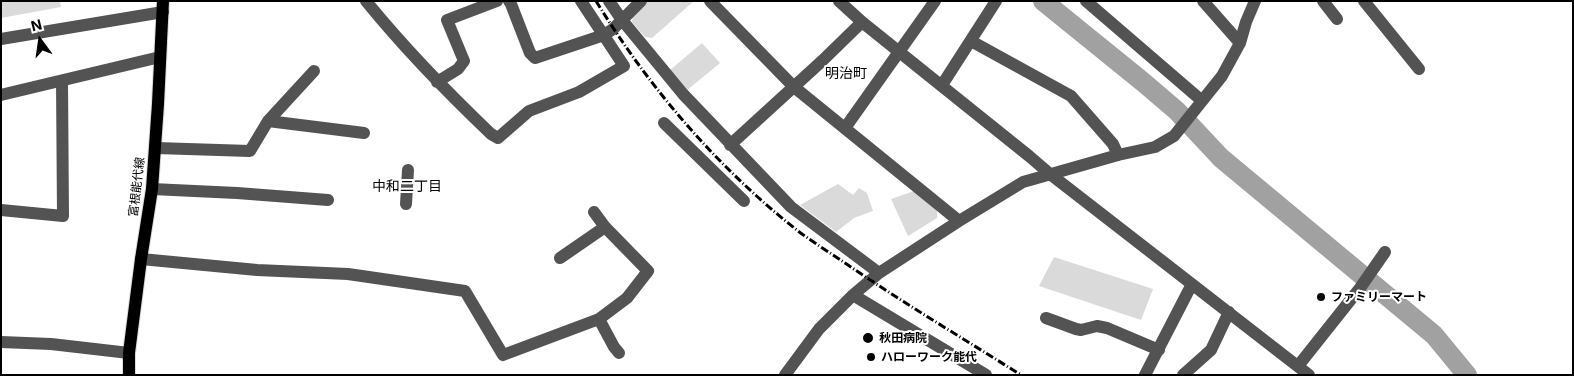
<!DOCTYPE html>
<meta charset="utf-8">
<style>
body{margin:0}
#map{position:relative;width:1574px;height:376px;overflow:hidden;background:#fff;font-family:Inter,sans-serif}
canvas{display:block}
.frame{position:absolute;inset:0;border:2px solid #000;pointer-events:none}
.north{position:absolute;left:15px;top:15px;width:50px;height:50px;-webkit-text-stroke:4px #fff;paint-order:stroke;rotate:346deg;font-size:14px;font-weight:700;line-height:20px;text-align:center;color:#000}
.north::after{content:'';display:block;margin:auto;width:18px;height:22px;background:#000;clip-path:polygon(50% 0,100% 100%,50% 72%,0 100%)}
</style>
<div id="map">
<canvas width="1574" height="376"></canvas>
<div class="frame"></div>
<div class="north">N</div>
</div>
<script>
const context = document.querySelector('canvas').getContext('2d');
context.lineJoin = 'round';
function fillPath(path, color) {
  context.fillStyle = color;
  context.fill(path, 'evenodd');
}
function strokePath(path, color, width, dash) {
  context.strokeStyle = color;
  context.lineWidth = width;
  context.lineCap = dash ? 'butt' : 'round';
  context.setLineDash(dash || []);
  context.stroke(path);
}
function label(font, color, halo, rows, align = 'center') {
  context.font = font + ' Inter,"Noto Sans JP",sans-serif';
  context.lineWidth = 4;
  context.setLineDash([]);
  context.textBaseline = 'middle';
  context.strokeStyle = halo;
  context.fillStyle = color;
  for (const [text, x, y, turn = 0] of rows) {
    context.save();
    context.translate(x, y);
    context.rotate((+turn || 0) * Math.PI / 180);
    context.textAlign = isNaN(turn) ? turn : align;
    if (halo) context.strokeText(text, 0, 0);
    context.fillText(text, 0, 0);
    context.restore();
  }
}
const green = new Path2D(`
 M1,1H60L61,7L1,18Z
 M648,1H694L652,38L645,37L632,22L633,14Z
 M702,43L720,63L686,91L670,70Z
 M838,184L853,195L859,188L867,193L873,211L854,218L836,232L800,205Z
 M914,191L937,211V218L908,236L891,199Z
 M1054,257L1153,289L1141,320L1039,286Z`);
const river = new Path2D(`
 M1043,1L1143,82L1177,111L1221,158L1434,335L1467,375`);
const minor = new Path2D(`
 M366,1C405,49 447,92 491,134L498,138L529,111L579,92L624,66L581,1
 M509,1L511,4L530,53L535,58L604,35L613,29L641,1
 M609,1L622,20L683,94L791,207L879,273
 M710,1L794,87L959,221
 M839,1L862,22L1029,156L1050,174L1309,375
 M1086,1L1201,100
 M1203,1L1240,43
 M1323,1L1337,19
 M1364,1L1419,69
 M1,39L163,12
 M971,41L1071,96L1113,144L1118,155
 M437,82L458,69L464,61L447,20L497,1
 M942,85L996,1
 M1,95L160,57
 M268,121L364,133
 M664,123L744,201
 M845,128L935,1
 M730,145L822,61L862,22
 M156,148L250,151L268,121L314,71
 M152,189L237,193L328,200
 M406,204L408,170
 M1,210L63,216L62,81
 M560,258L605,227
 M141,259L257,270L348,274L465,291L503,355L599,319L627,298L648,271L605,227L594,212
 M853,295L986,375
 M1046,318L1076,329L1081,330L1097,326L1107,328L1159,350
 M599,319L614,347L619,353
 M1,342L51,344L129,353
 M1298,366L1360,288L1385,252
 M785,375L819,329L853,295L879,273L959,221L1023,182L1118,155L1155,147L1174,136L1222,76L1240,43L1246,22L1255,1
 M1145,375L1192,284
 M1183,375L1211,350L1229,312`);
const major = new Path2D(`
 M129,375V353L141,259L152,189L158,104L163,1`);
const rail = new Path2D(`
 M596,1C650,89 717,167 798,231C814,243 832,254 848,265C905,304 964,339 1021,375`);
const markers = [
 [1321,297,5,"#000"],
 [868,338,6,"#000"],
 [871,357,5,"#000"]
];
const streetNames = [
 ["富根能代線",137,187,-83]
];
const poiNames = [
 ["ファミリーマート",1331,297],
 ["秋田病院",879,338],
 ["ハローワーク能代",881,357]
];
const neighbourhoodNames = [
 ["明治町",846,74],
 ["中和二丁目",407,187]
];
fillPath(green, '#dadada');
strokePath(river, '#a1a1a1', 20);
strokePath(major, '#dbdbdb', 14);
strokePath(minor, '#535353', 12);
strokePath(major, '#000', 12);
strokePath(rail, '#000', 3, [8, 2.5, 1, 2.5]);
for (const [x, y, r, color] of markers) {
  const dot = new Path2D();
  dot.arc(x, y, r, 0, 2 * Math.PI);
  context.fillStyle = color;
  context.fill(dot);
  strokePath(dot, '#fff', 2);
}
label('12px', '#000', '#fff', streetNames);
label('bold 12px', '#000', '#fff', poiNames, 'left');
label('14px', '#000', '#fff', neighbourhoodNames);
</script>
